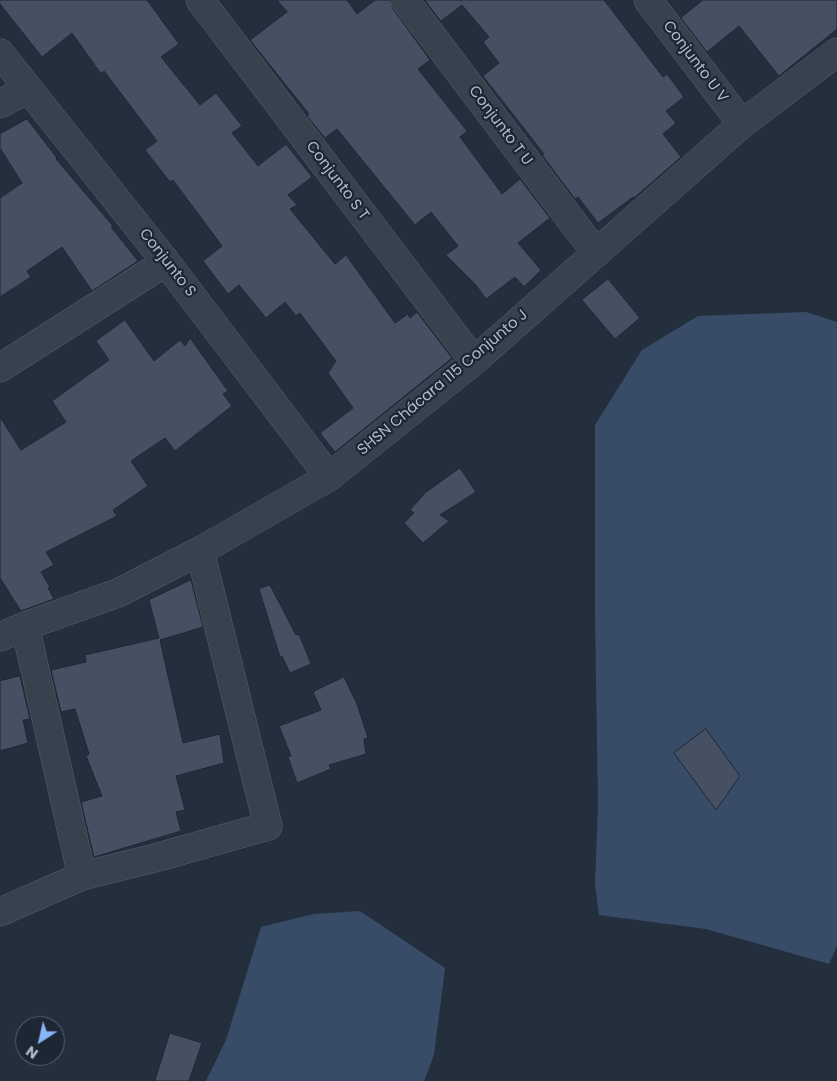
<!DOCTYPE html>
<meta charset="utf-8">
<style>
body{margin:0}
#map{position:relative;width:837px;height:1081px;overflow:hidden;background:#242f3e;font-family:Poppins,sans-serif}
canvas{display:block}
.north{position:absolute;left:15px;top:1016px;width:50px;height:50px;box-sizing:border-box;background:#1d2633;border:1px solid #59626f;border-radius:50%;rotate:215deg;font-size:14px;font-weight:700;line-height:20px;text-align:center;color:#b4bcc9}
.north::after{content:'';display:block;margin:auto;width:18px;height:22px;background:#8ab4f8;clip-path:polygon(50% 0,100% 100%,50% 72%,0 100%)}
</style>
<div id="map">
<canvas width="837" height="1081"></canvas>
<div class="north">N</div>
</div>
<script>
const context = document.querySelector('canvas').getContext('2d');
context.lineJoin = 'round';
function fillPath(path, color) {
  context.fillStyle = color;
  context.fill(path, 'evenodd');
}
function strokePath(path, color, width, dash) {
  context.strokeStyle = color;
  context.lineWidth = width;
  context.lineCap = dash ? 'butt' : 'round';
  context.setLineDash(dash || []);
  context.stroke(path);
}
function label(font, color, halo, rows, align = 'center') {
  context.font = font + ' Poppins,sans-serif';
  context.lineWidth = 4.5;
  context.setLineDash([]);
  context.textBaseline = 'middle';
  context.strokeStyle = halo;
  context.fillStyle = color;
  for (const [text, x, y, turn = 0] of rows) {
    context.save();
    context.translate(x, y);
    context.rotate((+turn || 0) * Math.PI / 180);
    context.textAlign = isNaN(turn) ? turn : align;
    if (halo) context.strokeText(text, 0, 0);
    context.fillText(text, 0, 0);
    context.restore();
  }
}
const water = new Path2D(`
 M806,312L837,322V946L829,964L706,929L599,915L595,884L598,806L595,614V425L642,350L698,316Z
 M360,911L445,968L434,1055L424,1081H206L226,1040L261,927L314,914Z`);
const building = new Path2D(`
 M0,0H147L179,44L161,57L200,105L216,93L242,126L232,133L258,166L286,144L312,177L288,195L297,205L290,209L335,264L346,255L395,323L408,314L410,318L417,312L452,358L335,452L320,433L353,408L328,373L336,361L300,313L296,316L285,302L266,318L239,285L228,294L203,261L222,246L173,180L170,182L145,150L157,141L104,71L101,74L72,33L42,57L0,4Z
 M277,0H347L357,14L375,0H390L393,9L430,60L418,69L467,131L460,137L502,194L520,179L550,218L518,243L541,270L524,287L515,277L486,299L476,285L446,255L458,246L431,212L415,225L337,129L325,138L307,116L309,114L250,40L287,12Z
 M425,0H604L663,77L667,74L684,97L666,111L676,123L663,134L681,157L634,198L633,197L598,223L578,197L575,199L542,155L544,154L483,76L499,63L483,42L489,37L462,5L441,21Z
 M703,0H837V29L779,76L739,26L707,52L681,18Z
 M27,119L57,158L56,159L113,226L111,227L138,261L92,291L62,247L27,271L31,277L0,297V198L22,183L0,148V134Z
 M608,279L640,318L615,339L582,300Z
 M125,320L154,361L180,340L185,346L190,338L228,391L223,394L232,406L175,451L165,438L131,461L148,486L113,510L117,516L46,552L54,565L41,572L50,587L48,588L54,599L21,611L0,578V417L21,450L66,422L52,401L109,360L96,341Z
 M460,468L476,492L440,515L449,521L423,543L404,523L414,513L410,510L425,493Z
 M191,580L203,627L160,640L183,743L220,734L224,763L176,776L185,810L176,812L181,831L94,857L81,802L102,796L86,756L89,754L75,709L61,712L51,670L86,662L85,655L159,638L149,600Z
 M270,585L296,635L299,634L311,664L290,673L282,656L280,657L259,589Z
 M20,676L30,719L23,720L28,743L0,751V681Z
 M344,677L357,704L368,738L364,739L366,754L329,765L331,769L297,783L288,757L291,756L279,726L321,710L313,692Z
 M706,729L740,776L716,810L674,753Z
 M170,1033L202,1043L189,1081H155Z`);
const minor = new Path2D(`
 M200,0L474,361
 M405,0L596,253
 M648,0L742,124
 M0,53L166,262L329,477
 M0,104L28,89
 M0,368L166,262
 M25,626L82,876
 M0,637L25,626L118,593L200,551L329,477L474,361L742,124L837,52
 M0,912L82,876L155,858L268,826L200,551`);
const streetNames = [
 ["Conjunto U V",695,62,53],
 ["Conjunto T U",500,126,53],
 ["Conjunto S T",337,181,53],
 ["Conjunto S",167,263,52],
 ["SHSN Chácara 115 Conjunto J",443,383,-40]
];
fillPath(water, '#394c67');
fillPath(building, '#455162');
strokePath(building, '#1f2835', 1);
strokePath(minor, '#565f6c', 29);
strokePath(minor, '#38414e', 28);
label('15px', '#b4bcc9', '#1d2633', streetNames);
</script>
